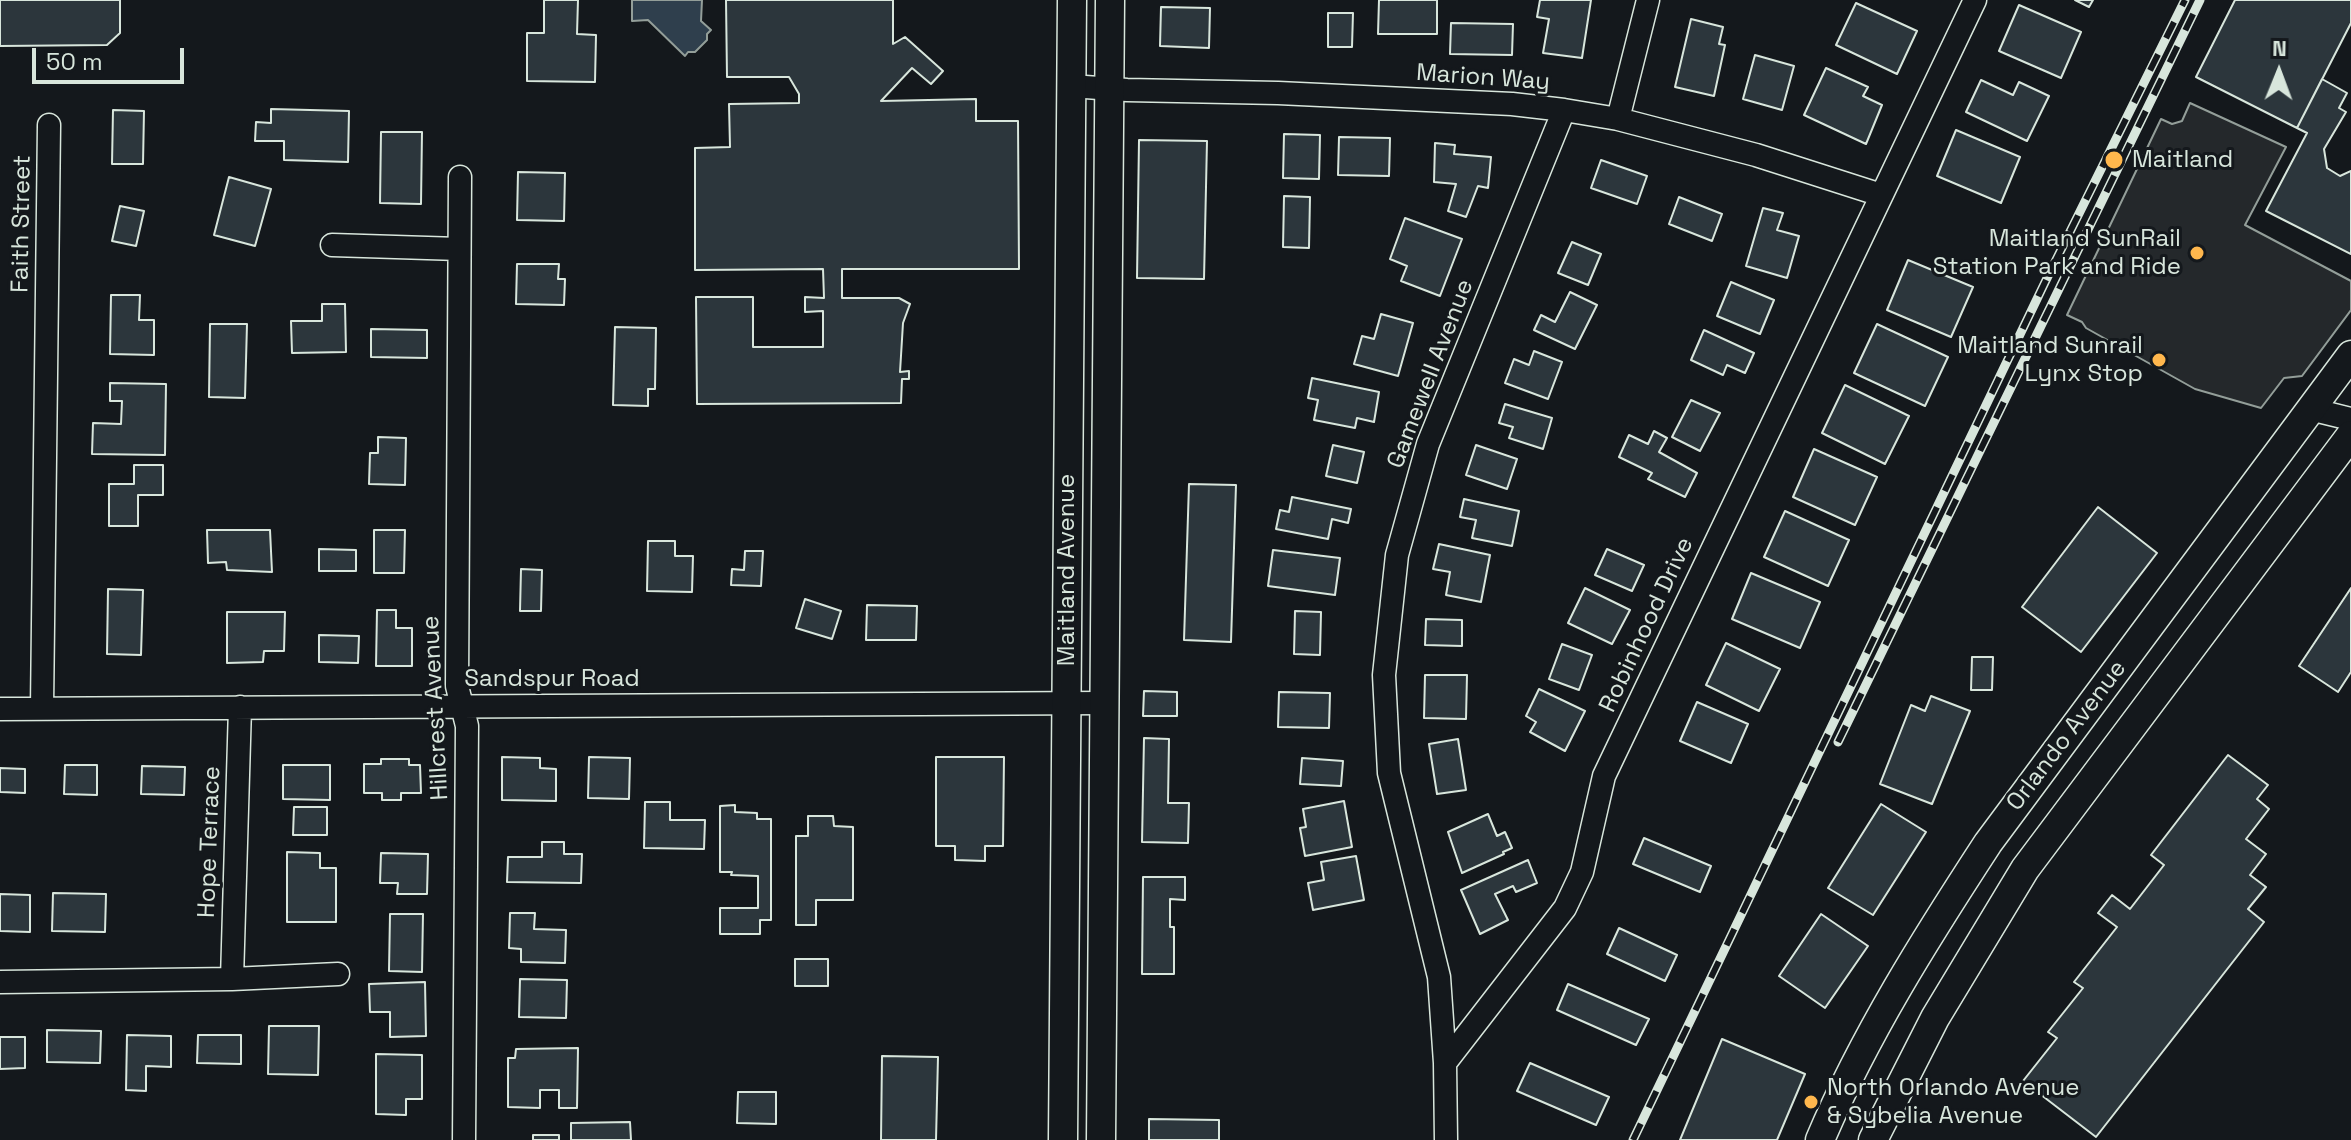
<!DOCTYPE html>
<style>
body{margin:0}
#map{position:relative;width:2351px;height:1140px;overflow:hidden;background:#14181c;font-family:"Space Grotesk",sans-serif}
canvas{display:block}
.north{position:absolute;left:2239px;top:32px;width:80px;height:80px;-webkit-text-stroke:6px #14181c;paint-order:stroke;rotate:1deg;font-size:22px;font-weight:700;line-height:32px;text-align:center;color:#d8e6dc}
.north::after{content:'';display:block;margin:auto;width:28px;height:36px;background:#d8e6dc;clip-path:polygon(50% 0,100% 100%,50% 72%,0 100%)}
.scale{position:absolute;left:32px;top:48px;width:152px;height:36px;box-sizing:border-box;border:4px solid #d8e6dc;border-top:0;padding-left:10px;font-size:24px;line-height:28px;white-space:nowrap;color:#d8e6dc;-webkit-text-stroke:6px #14181c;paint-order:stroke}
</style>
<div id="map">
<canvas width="2351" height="1140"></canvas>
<div class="north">N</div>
<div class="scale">50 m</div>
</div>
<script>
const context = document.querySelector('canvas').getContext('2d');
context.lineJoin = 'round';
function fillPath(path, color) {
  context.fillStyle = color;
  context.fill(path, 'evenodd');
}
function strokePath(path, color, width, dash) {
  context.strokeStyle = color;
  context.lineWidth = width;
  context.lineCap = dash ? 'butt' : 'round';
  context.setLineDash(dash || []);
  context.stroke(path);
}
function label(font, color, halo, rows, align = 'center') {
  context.font = font + ' "Space Grotesk",sans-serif';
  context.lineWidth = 6;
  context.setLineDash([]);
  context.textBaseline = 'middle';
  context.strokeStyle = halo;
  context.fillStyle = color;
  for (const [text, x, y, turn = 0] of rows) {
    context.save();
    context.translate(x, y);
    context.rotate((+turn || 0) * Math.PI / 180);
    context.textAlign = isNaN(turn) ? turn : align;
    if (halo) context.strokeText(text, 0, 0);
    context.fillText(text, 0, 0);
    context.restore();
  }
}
const parking = new Path2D(`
 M2190,103L2286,147L2245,225L2351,281V310L2302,376L2284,378L2261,408L2195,389L2086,328L2082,322L2067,315L2161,119L2172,124L2182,121Z`);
const water = new Path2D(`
 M632,0H702L701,21L711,30L707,34V40L695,52H688L685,56L648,20L632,21Z`);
const building = new Path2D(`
 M0,0H120V33L107,45L0,46Z
 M544,0H578L577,34L596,35L595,82L527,81V33H544Z
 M726,0H893V44L905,37L943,71L931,84L912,68L881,101L976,99V121H1018L1019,269H842V298H899L910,304L903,323L900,372L909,371V379H902L901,403L697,404L696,297H753V347H823V311L805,312V297L824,298L823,269L695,270V148L730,147L729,104L799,103V94L789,77H727Z
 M1379,0H1437V34H1378Z
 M1540,0H1591L1582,58L1543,53L1549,19L1537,17Z
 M2075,0H2093L2089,7Z
 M2235,0H2351V23L2297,128L2196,77Z
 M1856,3L1917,31L1897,74L1836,45Z
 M2019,5L2081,32L2061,78L1999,51Z
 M1161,7L1210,8L1209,48L1160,46Z
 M1328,13H1353L1352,47H1328Z
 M1691,19L1723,27L1719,44L1725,45L1714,96L1675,87Z
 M1451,23L1513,24L1512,55L1450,54Z
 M1755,55L1794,66L1782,110L1743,99Z
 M1826,68L1868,87L1863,96L1882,105L1866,144L1804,115Z
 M2322,79L2347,93L2339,108L2346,112L2324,149L2327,168L2340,176L2351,171V254L2266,211L2307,133L2297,128Z
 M1981,80L2013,95L2019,82L2049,96L2027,141L1966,112Z
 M271,109L349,111L348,162L284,160V141H255L256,122L271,123Z
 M113,110L144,111L143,164H112Z
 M1956,130L2020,157L2001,203L1937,176Z
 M381,132H422L421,204L380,203Z
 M1284,134L1320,135L1319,179L1283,178Z
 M1339,137L1390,138L1389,176L1338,175Z
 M1139,140L1207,141L1204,279L1137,278Z
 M1435,143L1455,145L1454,154L1491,157L1488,188L1478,186L1466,217L1448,211L1456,184L1434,182Z
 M1601,160L1647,176L1637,204L1591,188Z
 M518,172L565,173L564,221L517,220Z
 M229,177L271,189L255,246L214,235Z
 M1284,196L1310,197L1309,248L1283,247Z
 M1679,197L1722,214L1712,241L1669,224Z
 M120,206L144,211L136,246L112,241Z
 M1763,208L1783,213L1777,230L1799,236L1787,278L1746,266Z
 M1405,218L1462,239L1440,296L1401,281L1407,266L1390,259Z
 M1572,242L1601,254L1588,285L1558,273Z
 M1908,260L1973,287L1951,337L1887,310Z
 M517,264H559L558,279H565L564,305L516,304Z
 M1731,282L1774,300L1760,334L1717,316Z
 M1570,292L1597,305L1575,349L1534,330L1541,315L1555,322Z
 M111,295H140L139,320H154V355L110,354Z
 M322,304H345L346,352L292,353L291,321H322Z
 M1381,314L1413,323L1398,376L1354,364L1362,336L1374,339Z
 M210,324H247L245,398L209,397Z
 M1877,324L1948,357L1925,406L1854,373Z
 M615,327L656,328L655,389H648V406L613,405Z
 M371,329L427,330V358L371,357Z
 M1704,330L1754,353L1745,373L1727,365L1723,375L1691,360Z
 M1534,351L1562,362L1548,399L1505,383L1514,359L1529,365Z
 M1312,378L1379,392L1374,422L1357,418L1355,428L1314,420L1318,400L1308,398Z
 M110,383L166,384L165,455L92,454L93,423L121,424L122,401H110Z
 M1845,385L1909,416L1885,464L1822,433Z
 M1691,400L1720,413L1700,451L1672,437Z
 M1505,404L1552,418L1543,449L1509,438L1513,427L1499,423Z
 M1654,431L1667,438L1659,452L1697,473L1685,497L1648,479L1652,473L1619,457L1629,435L1648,444Z
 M378,437L406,438L405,485L369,484L370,453H378Z
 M1333,445L1364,452L1357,483L1326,476Z
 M1476,445L1517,459L1507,489L1466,475Z
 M1814,449L1877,477L1855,525L1793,497Z
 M134,465H163V495H138V526H109V484H134Z
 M1189,484L1236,485L1231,642L1184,640Z
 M1292,497L1351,509L1348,523L1332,519L1328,539L1276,529L1280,510L1289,512Z
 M1464,499L1519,511L1512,546L1472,538L1476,520L1460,517Z
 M2098,507L2157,553L2081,652L2022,607Z
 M1785,511L1849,540L1828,586L1764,557Z
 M207,530H270L272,572L227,570L226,562L208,563Z
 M374,530H405L404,573H374Z
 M648,541H675V556H693L692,592L647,591Z
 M1439,544L1490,555L1481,602L1446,595L1450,572L1433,569Z
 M319,549L356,550V571H319Z
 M1607,549L1644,565L1632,591L1595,575Z
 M1273,550L1340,558L1335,595L1268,586Z
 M745,551H763L761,586L731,585L732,569L744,570Z
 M521,569L542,570L541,611H520Z
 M1751,573L1820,602L1800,648L1732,619Z
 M1585,588L1630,610L1612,644L1568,623Z
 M2351,588V672L2338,692L2299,666Z
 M108,589L143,590L141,655L107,654Z
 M805,599L841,611L832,639L796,628Z
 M867,605L917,606L916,640H866Z
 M377,610H396V628H412V666H376Z
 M1295,611L1321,612L1320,655L1294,654Z
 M227,612H285L284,651H264L263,662L227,663Z
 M1426,619L1462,620V646L1425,645Z
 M319,635L359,636L358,663L319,662Z
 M1726,643L1780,669L1759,711L1706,685Z
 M1562,644L1592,655L1579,690L1549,679Z
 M1972,657H1993L1992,690H1971Z
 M1425,675H1467L1466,719L1424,718Z
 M1539,689L1585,711L1565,751L1530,732L1536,722L1526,716Z
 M1144,691L1177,692V716H1143Z
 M1279,692L1330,693L1329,728L1278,727Z
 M1931,696L1970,711L1932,804L1880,784L1911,705L1925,711Z
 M1697,702L1748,724L1731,763L1680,741Z
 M1144,738L1169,739L1168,803H1189L1188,843L1142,842Z
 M1458,739L1466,790L1437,794L1429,744Z
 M2228,755L2268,785L2257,799L2269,809L2246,839L2266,854L2250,875L2266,887L2248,909L2264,922L2096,1137L2023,1081L2057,1038L2048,1032L2083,988L2074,982L2117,927L2098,913L2112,895L2130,909L2164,865L2151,855Z
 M502,757L540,758V768L556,769V801L502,800Z
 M589,757L630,758L629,799L588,798Z
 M936,757H1004L1003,846H985V861L955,860V846H936Z
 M1302,758L1343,761L1341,786L1300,784Z
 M381,759H409V765H420L421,793H401V800H382V793H364V764H381Z
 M65,765H97V795L64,794Z
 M283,765H330V800L283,799Z
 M142,766L185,767L184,795L141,794Z
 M0,768L25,769V793L0,792Z
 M1344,801L1352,847L1305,856L1300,828L1306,827L1303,809Z
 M645,802H670V820H705L704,849L644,848Z
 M1881,804L1926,832L1873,915L1828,888Z
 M735,805V812L757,813V819H771V920H760V934H720V908H758V876L731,875L732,872H720V806Z
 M294,807H327V835H293Z
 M1488,814L1497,836L1505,832L1512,848L1503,852L1504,854L1462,873L1448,832Z
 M808,816H833L834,826L853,827V900H816V925H796V836H808Z
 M1644,838L1711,866L1700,892L1633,864Z
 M542,842H564V854H582L581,883L507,882L508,857H542Z
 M287,852L320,853V868H336V922H287Z
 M381,853L428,854L427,894H397L398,883H380Z
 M1356,856L1364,900L1313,910L1308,883L1324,880L1321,862Z
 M1528,860L1537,883L1516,892L1513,886L1495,894L1508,920L1480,934L1461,890Z
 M1143,877H1185V900L1170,899V927H1174V974H1142Z
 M53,893L106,894L105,932L52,931Z
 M0,894L30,895V932L0,931Z
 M510,913H535L534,929L566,930L565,963L521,962V949L509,948Z
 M390,914H423L422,972L389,971Z
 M1821,914L1868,946L1825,1008L1779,976Z
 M1619,928L1677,955L1665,981L1607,954Z
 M795,959H828V986H795Z
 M520,979L567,980L566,1018L519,1017Z
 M425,982L426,1036L390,1037V1012H370L369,984Z
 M1568,984L1649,1019L1636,1045L1557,1010Z
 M269,1026H319L318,1075L268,1074Z
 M47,1030L101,1031L100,1063L47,1062Z
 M127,1035L171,1036V1067L146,1066V1091L126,1090Z
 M198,1035H241V1064L197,1063Z
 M0,1037H25V1068L0,1069Z
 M1722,1039L1805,1074L1777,1140H1680Z
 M578,1048L577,1108H559V1090H540V1108L508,1107V1058H515L516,1049Z
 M376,1054L422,1055V1099H406V1115L376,1114Z
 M882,1056L938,1057L936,1140H881Z
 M1530,1063L1609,1097L1596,1125L1517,1091Z
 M738,1092H776V1124L737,1123Z
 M1149,1119L1219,1120V1140H1149Z
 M630,1122L631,1140H571V1123Z
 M533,1135H559V1140H533Z`);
const minor = new Path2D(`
 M1071,86L1127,90L1278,93L1512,104L1564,110L1618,119L1756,155L1881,195
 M1618,119L1648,0
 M460,177L457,686L467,726L464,1140
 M332,245L459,249
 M2310,409L2351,419
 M42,707L49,125
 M0,709L1104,703
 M232,979L240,707
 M0,982L232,979L338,974
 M1445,1063L1565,908L1582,872L1604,776L1975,0
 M1446,1140L1445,1063L1439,977L1389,773L1384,675L1397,555L1428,444L1564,110`);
const major = new Path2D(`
 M1063,1140L1072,0
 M1101,1140L1110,0
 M1820,1140C1864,1036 1926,938 1988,843L2351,355
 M1873,1140L1935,1018L2025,869L2351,435`);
const rail = new Path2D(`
 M1838,742L2200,0
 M1633,1140L2049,274L2185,0`);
const markers = [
 [2114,160,10,"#ffb74d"],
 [2197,253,8,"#ffb74d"],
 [2159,360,8,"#ffb74d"],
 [1811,1102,8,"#ffb74d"]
];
const streetNames = [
 ["Marion Way",1483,78,4],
 ["Faith Street",22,224,-89],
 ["Gamewell Avenue",1431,374,-69],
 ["Maitland Avenue",1067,570,-90],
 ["Robinhood Drive",1647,625,-65],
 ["Sandspur Road",552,679],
 ["Hillcrest Avenue",436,708,-93],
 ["Orlando Avenue",2067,736,-53],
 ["Hope Terrace",210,842,-88]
];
const poiNames = [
 ["Maitland",2132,160],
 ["Maitland SunRail",2181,239,"right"],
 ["Station Park and Ride",2181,267,"right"],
 ["Maitland Sunrail",2143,346,"right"],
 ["Lynx Stop",2143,374,"right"],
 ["North Orlando Avenue",1827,1088],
 ["& Sybelia Avenue",1827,1116]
];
fillPath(parking, '#24282b');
strokePath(parking, '#939e99', 2);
fillPath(water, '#2f3f4d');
strokePath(water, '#939e99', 2);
fillPath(building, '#2c363c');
strokePath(building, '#d8e6dc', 2);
strokePath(minor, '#d8e6dc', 25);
strokePath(major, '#d8e6dc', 31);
strokePath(minor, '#14181c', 22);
strokePath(major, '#14181c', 28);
strokePath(rail, '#d8e6dc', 9);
strokePath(rail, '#14181c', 6, [18]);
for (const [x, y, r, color] of markers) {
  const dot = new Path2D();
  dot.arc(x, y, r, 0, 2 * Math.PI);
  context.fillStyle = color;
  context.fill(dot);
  strokePath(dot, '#14181c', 3);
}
label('24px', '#d8e6dc', '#14181c', streetNames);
label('24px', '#d8e6dc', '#14181c', poiNames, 'left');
</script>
